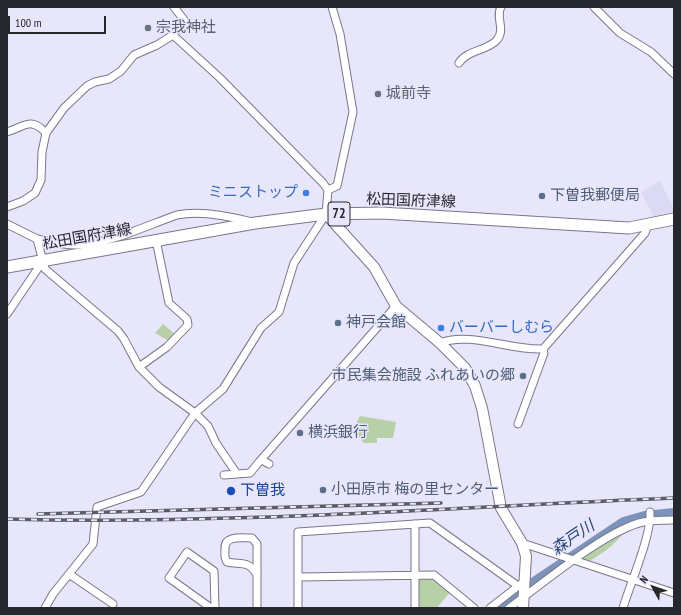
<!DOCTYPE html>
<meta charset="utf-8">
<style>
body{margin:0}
#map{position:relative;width:681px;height:615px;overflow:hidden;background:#e8e6fb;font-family:"PT Sans Narrow",sans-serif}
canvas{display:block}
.frame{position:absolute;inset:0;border:8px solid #27272e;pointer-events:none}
.north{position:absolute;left:633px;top:567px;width:40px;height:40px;-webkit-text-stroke:3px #e8e6fb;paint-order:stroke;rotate:310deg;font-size:11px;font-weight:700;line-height:16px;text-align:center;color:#27272e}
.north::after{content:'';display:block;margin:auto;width:14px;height:18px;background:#27272e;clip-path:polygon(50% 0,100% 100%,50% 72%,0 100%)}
.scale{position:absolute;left:8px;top:16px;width:98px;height:18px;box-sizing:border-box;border:2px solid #27272e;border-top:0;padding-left:5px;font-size:12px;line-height:14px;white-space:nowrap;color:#27272e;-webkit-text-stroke:3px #e8e6fb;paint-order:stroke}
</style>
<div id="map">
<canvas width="681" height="615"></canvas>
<div class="frame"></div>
<div class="north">N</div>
<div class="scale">100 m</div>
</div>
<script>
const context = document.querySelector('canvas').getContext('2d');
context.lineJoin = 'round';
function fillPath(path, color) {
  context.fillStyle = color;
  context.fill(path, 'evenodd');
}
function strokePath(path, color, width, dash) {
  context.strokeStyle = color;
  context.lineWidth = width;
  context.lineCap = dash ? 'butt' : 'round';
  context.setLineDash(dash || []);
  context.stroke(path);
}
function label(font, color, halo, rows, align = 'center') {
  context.font = font + ' "PT Sans Narrow","Noto Sans JP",sans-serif';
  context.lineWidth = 3;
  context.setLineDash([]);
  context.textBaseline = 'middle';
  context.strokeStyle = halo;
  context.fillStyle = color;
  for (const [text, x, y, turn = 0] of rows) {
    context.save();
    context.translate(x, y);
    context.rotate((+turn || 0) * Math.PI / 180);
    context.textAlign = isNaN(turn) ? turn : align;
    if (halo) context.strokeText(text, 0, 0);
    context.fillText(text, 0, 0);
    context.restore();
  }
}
const built = new Path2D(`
 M660,181L674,209V217L656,221L641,192Z`);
const green = new Path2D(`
 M163,324L176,335L169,341L155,333Z
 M360,416L396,422L393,438H377V443H364L353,429Z
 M625,531C615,545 603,553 588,562L581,559L600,545Z
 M416,576L433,577L451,591L437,608H416Z`);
const river = new Path2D(`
 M497,608L624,523L645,517L674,514`);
const street = new Path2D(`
 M594,7L620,33L651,52L674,74
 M459,63C467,50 487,51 497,40C506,29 495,17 501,7
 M7,132C24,127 31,116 46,133
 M328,190L337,186L353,112L340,34L332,7
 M7,207L23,201L35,193L41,180L42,152L46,133L64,108L87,86L95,82L109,79L121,71L134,55L157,45L173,35L184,20L174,7
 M7,224L37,239L45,269L118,331L124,339L139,367L159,387L195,413L208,426L216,443L237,474L250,473L259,462L396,306
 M37,239C50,242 63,245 77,245C106,245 148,225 177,215C200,210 229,216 252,222
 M7,314L43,261
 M440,343C469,331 512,351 543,349L645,233L648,225
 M139,367L167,347L188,325L187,319L169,303L156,240
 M518,424L544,353L543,349
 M262,460L269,464
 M224,475L237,474
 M522,543L674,593
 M69,574L113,604
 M257,575C249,560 241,565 227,562C224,558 225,554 225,549C224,535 242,538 252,538L257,544V608
 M299,577L434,575L474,608
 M45,608L53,594L93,544L97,507L141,492L195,413L223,389L261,328L279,312L294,263L326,214L328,190L323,183L220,78L173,35
 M211,608L169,578L187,552L214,571L215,608
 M298,608V532L430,523L518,586
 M415,608V524
 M490,608L521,584
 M509,608C541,585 606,530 643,522C653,520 664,520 674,520
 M623,608C630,584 652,534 650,512`);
const secondary = new Path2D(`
 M326,214L374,267L396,306L440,343L465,368L475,386L482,408L501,508L522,543L526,556L523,608`);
const primary = new Path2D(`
 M7,267L255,223L326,214L382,213L629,228L674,219`);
const rail = new Path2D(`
 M38,514L441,503
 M7,519C229,525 452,507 674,498`);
const markers = [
 [148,28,4,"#6b7280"],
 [378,94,4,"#6b7280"],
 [306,193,4,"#3f7fe0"],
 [542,196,4,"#5c6f8a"],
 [338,323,4,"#5c6f8a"],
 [441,328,4,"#3f7fe0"],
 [523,376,4,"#5c6f8a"],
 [300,433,4,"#5c6f8a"],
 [323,490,4,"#5c6f8a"],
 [231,491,5,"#1a4fb4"]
];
const shields = [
 [339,214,22]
];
const shieldNames = [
 ["72",339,214]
];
const worshipNames = [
 ["宗我神社",156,28],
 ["城前寺",386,94]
];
const shopNames = [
 ["ミニストップ",298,193],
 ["バーバーしむら",449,328,"left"]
];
const serviceNames = [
 ["下曽我郵便局",550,196],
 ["神戸会館",346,323],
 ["市民集会施設 ふれあいの郷",515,376,"right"],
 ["横浜銀行",308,433],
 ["小田原市 梅の里センター",331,490]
];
const streetNames = [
 ["松田国府津線",411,201,2],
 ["松田国府津線",87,237,-10]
];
const transitNames = [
 ["下曽我",240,491]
];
const waterNames = [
 ["森戸川",573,538,-34]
];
fillPath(built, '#dcd9f5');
fillPath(green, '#b8d0a7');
strokePath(river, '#7d94ba', 12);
strokePath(street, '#797789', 9);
strokePath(secondary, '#797789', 12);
strokePath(primary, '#797789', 13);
strokePath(street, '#fff', 7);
strokePath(secondary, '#fff', 10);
strokePath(primary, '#fff', 11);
strokePath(rail, '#5c5c67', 3.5);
strokePath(rail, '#e8e6fb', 2, [6]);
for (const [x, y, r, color] of markers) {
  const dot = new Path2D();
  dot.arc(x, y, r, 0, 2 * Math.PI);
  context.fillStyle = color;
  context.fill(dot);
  strokePath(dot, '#e8e6fb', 1.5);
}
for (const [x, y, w] of shields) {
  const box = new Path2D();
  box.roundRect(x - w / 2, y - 12, w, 24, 3);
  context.fillStyle = '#e8e6fb';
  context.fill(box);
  strokePath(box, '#27272e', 1);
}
label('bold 14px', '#27272e', null, shieldNames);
label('15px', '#5b616d', '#e8e6fb', worshipNames, 'left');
label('15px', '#366cbe', '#e8e6fb', shopNames, 'right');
label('15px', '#4e5e75', '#e8e6fb', serviceNames, 'left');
label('15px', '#27272e', '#e8e6fb', streetNames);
label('15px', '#164399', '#e8e6fb', transitNames, 'left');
label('italic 16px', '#284678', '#e8e6fb', waterNames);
</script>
